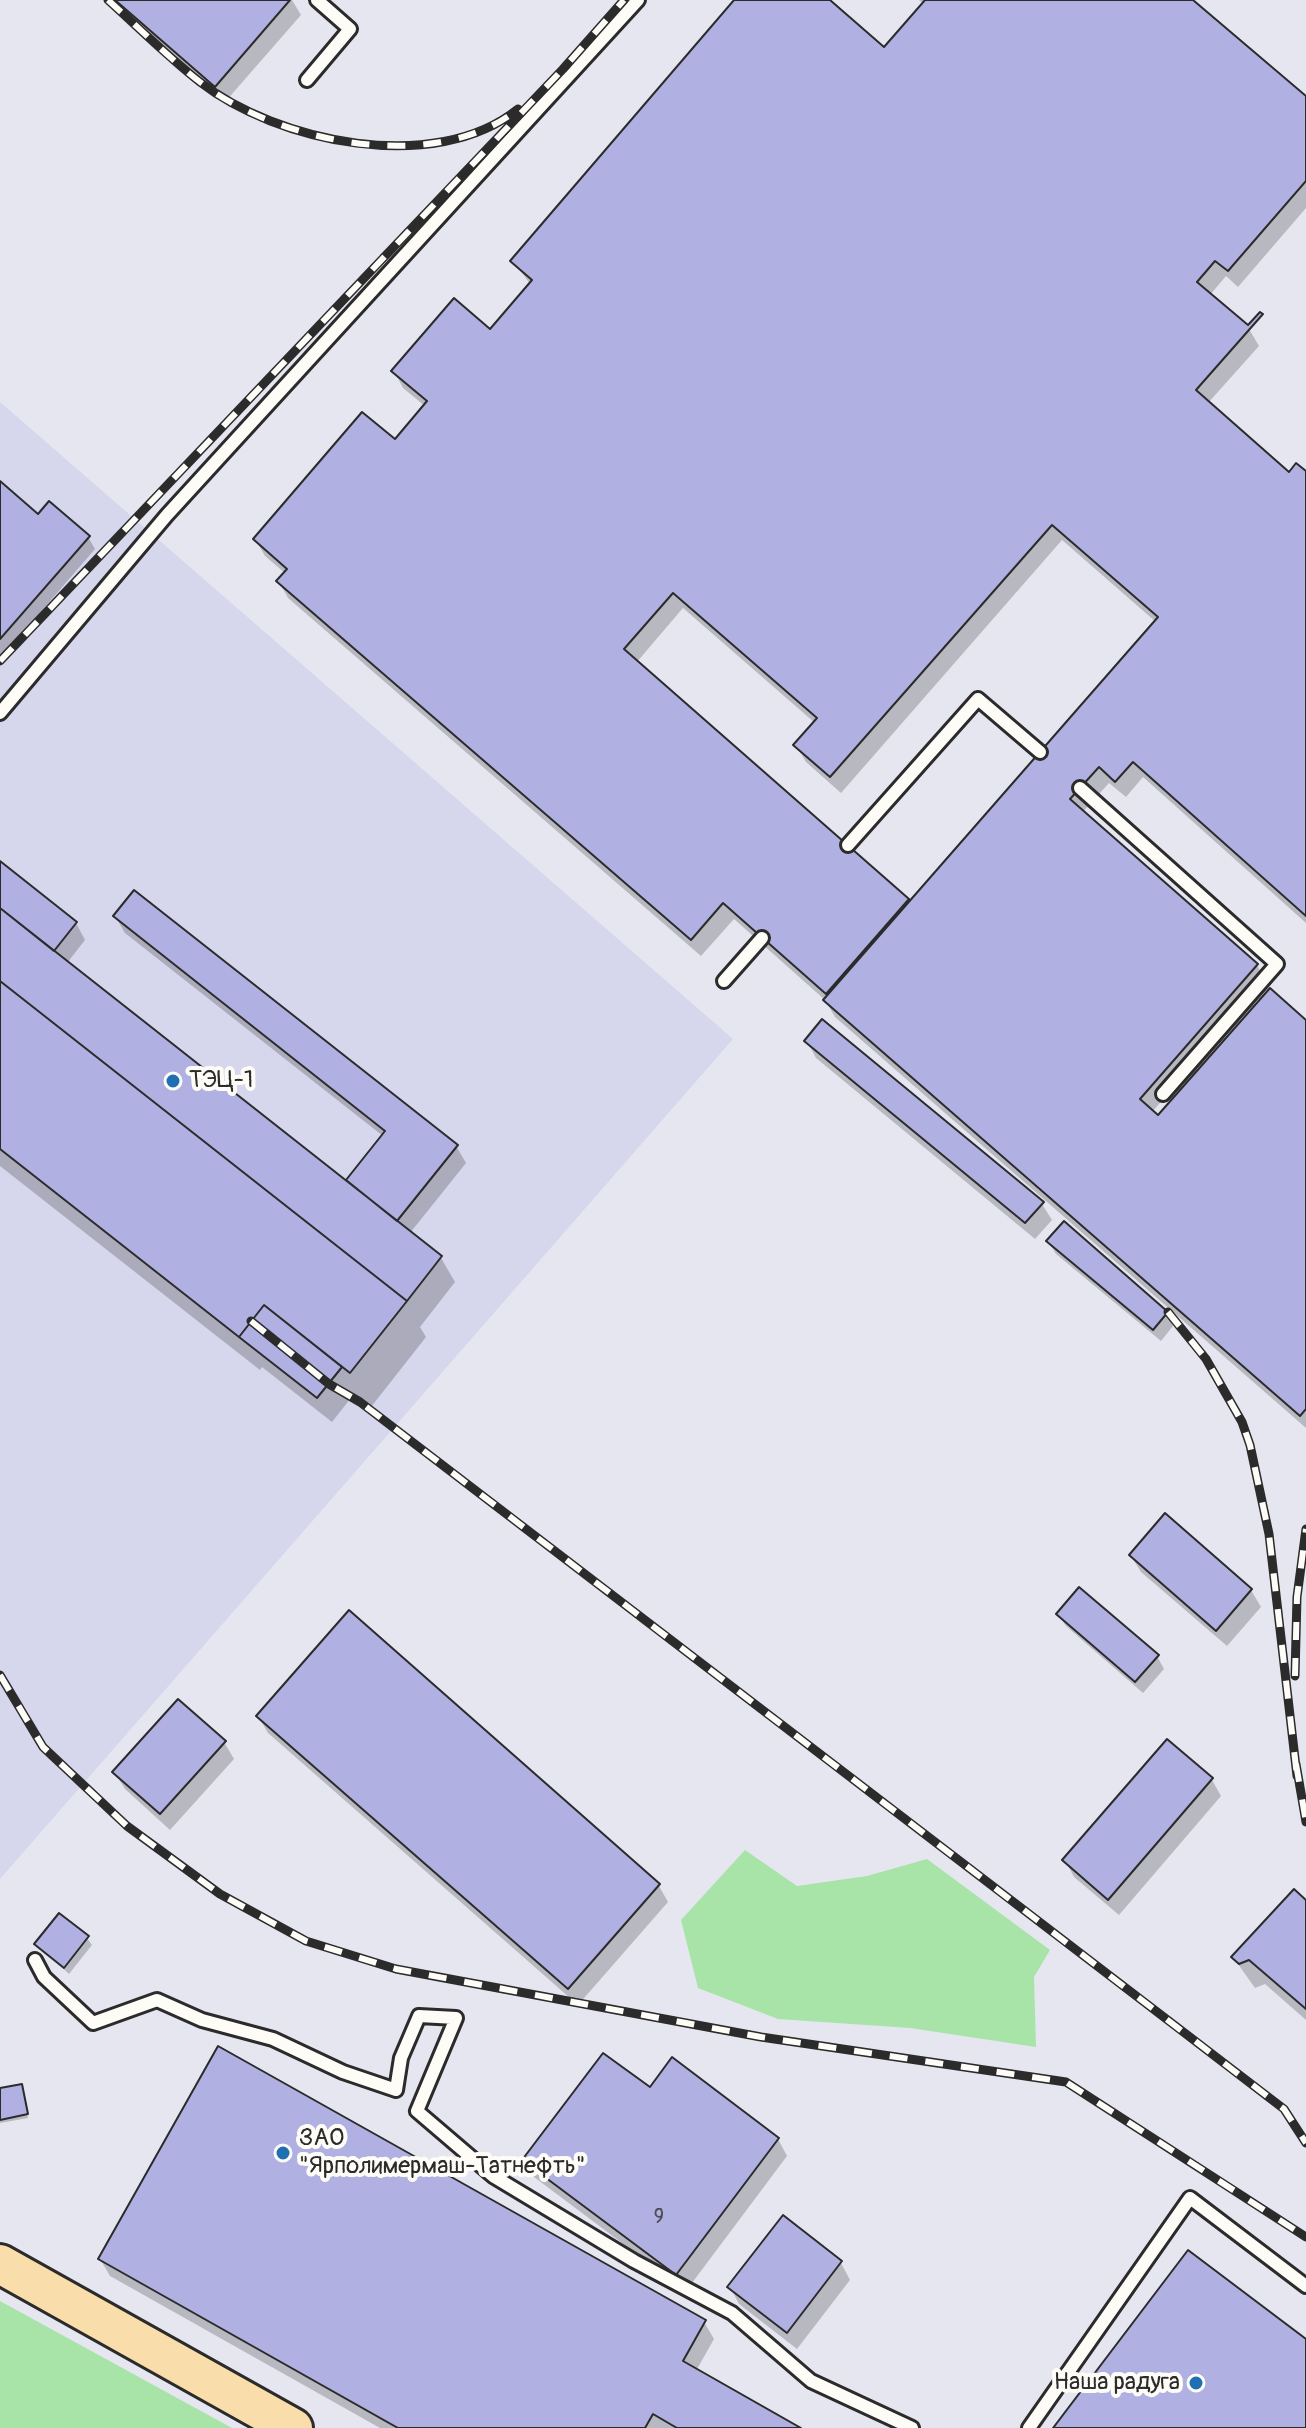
<!DOCTYPE html>
<meta charset="utf-8">
<style>
body{margin:0}
canvas{display:block;background:#e6e6f1}
</style>
<canvas width="1306" height="2428"></canvas>
<script>
const context = document.querySelector('canvas').getContext('2d');
context.lineJoin = 'round';
function fillPath(path, color) {
  context.fillStyle = color;
  context.fill(path, 'evenodd');
}
function strokePath(path, color, width, dash) {
  context.strokeStyle = color;
  context.lineWidth = width;
  context.lineCap = dash ? 'butt' : 'round';
  context.setLineDash(dash || []);
  context.stroke(path);
}
function label(font, color, halo, rows, align = 'center') {
  context.font = font + ' Pangolin,sans-serif';
  context.lineWidth = 8;
  context.setLineDash([]);
  context.textBaseline = 'middle';
  context.strokeStyle = halo;
  context.fillStyle = color;
  for (const [text, x, y, turn = 0] of rows) {
    context.save();
    context.translate(x, y);
    context.rotate((+turn || 0) * Math.PI / 180);
    context.textAlign = isNaN(turn) ? turn : align;
    if (halo) context.strokeText(text, 0, 0);
    context.fillText(text, 0, 0);
    context.restore();
  }
}
const built = new Path2D(`
 M0,402L733,1039L0,1879Z`);
const green = new Path2D(`
 M745,1850L797,1886L867,1876L927,1859L1050,1950L1034,1977L1036,2047L910,2028L778,2019L698,1988L681,1920Z
 M0,2301L232,2428H0Z`);
const shadow = new Path2D(`
 M107,0H292L301,15L225,102Z
 M737,0H827L885,50L924,4L919,0H1190L1306,99V208L1238,287L1226,276L1210,295L1249,329L1259,346L1208,403L1289,474H1306V923L1143,777L1126,797L1109,783L1082,813L1257,965L1266,982L1152,1112L1158,1118L1306,1023V1428L835,1017L825,1000L734,919L701,956L288,598L279,582L286,574L265,556L255,539L395,442L425,406L403,388L394,371L490,332L531,285L513,261ZM1062,540L1156,622L909,904L636,663L683,608L815,723L796,745L806,762L841,793Z
 M0,484L38,517L88,537L95,549L0,659Z
 M0,864L76,923L85,940L67,963L346,1183L383,1136L125,933L115,916L456,1146L466,1163L410,1233L441,1258L455,1282L420,1327L426,1337L371,1407L354,1394L332,1422L262,1367L260,1370L0,1166Z
 M807,1041L1042,1204L1052,1220L1035,1239L816,1058Z
 M1048,1241L1166,1313L1173,1326L1161,1341L1056,1254Z
 M1165,1516L1251,1590L1261,1607L1227,1646L1141,1572L1131,1556Z
 M349,1613L659,1886L668,1902L578,2005L268,1733L258,1716Z
 M1058,1614L1157,1656L1164,1669L1143,1693L1066,1626Z
 M224,1742L234,1759L170,1830L125,1789L115,1773Z
 M1212,1780L1221,1796L1119,1915L1074,1877L1065,1860Z
 M1306,1902V2020L1265,1984L1255,1988L1233,1957Z
 M87,1938L92,1945L69,1974L37,1945Z
 M22,2089L28,2118L0,2123V2090Z
 M650,2090L778,2139L787,2156L686,2291L534,2177L524,2160Z
 M783,2218L841,2263L850,2280L797,2349L739,2304L730,2287Z
 M100,2259L704,2322L714,2339L696,2371L797,2428H380L110,2276Z`);
const building = new Path2D(`
 M115,0H290L215,87Z
 M734,0H830L884,47L925,0H1193L1306,96V181L1228,271L1215,261L1197,282L1248,325L1260,312L1263,314L1196,390L1289,472L1296,463L1306,471V916L1133,762L1115,782L1099,767L1070,799L1258,964L1140,1099L1158,1115L1270,988L1306,1020V1409L1300,1416L823,1000L1158,617L1052,525L830,777L793,745L817,718L673,593L624,649L909,899L826,994L723,903L691,940L276,581L287,569L253,539L362,412L395,439L427,401L391,371L454,298L490,329L532,280L510,261Z
 M0,481L38,514L49,501L90,536L0,639Z
 M0,861L77,922L54,951L0,908Z
 M134,890L458,1145L397,1221L346,1180L385,1131L113,916Z
 M0,908L442,1256L407,1301L0,981Z
 M0,981L407,1301L350,1373L264,1305L239,1337L0,1149Z
 M822,1019L1044,1202L1025,1223L804,1041Z
 M1064,1221L1168,1312L1153,1330L1046,1241Z
 M264,1305L342,1367L317,1398L239,1337Z
 M1165,1513L1252,1589L1216,1631L1129,1555Z
 M1079,1587L1159,1655L1135,1682L1056,1614Z
 M349,1610L660,1884L568,1989L256,1716Z
 M178,1699L226,1741L160,1814L112,1772Z
 M1167,1739L1213,1778L1108,1900L1062,1860Z
 M1294,1889L1306,1900V2009L1249,1960L1239,1964L1231,1957Z
 M59,1913L89,1936L64,1968L34,1944Z
 M218,2046L706,2320L683,2361L801,2428H677L653,2414L645,2428H398L98,2259Z
 M603,2053L650,2087L672,2057L779,2138L676,2275L522,2160Z
 M22,2084L28,2114L0,2120V2088Z
 M783,2215L842,2261L787,2333L727,2287Z
 M1188,2250L1306,2339V2428H1053Z`);
const service = new Path2D(`
 M307,80L350,29L317,0
 M0,713L167,515L638,0
 M1080,788L1277,964L1163,1094
 M848,845L978,699L1040,752
 M724,981L762,938
 M35,1960L44,1977L93,2023L157,2000L202,2020L273,2039L343,2072L396,2090L401,2058L419,2016L456,2018L417,2111L493,2176L634,2261L732,2313L811,2381L912,2428
 M1029,2428L1190,2198L1306,2286`);
const primary = new Path2D(`
 M0,2264L293,2428`);
const rail = new Path2D(`
 M108,0C138,27 168,57 200,82C277,142 435,176 518,109
 M0,661L563,69L624,0
 M1168,1312L1206,1359L1242,1422L1250,1445L1269,1534L1297,1776
 M251,1321L329,1384L360,1402L1284,2109L1306,2143
 M0,1675L43,1747L127,1826L220,1894L306,1941L396,1969L761,2037L1066,2082L1306,2237
 M1295,1676L1297,1597L1306,1529
 M1296,1764L1306,1822`);
const markers = [
 [173,1081,8,"#1f6fb2"],
 [283,2153,8,"#1f6fb2"],
 [1196,2383,8,"#1f6fb2"]
];
const numberNames = [
 ["9",659,2218]
];
const poiNames = [
 ["ТЭЦ-1",189,1081],
 ["ЗАО",299,2139],
 ["\"Ярполимермаш-Татнефть\"",299,2167],
 ["Наша радуга",1180,2383,"right"]
];
fillPath(built, '#d6d6ec');
fillPath(green, '#a8e3a8');
fillPath(shadow, '#0003');
fillPath(building, '#b0b1e2');
strokePath(building, '#2b2b2b', 2);
strokePath(service, '#2b2b2b', 18);
strokePath(primary, '#2b2b2b', 44);
strokePath(service, '#fdfcf7', 12);
strokePath(primary, '#f9deab', 38);
strokePath(rail, '#2b2b2b', 9);
strokePath(rail, '#fdfcf7', 6, [18]);
for (const [x, y, r, color] of markers) {
  const dot = new Path2D();
  dot.arc(x, y, r, 0, 2 * Math.PI);
  context.fillStyle = color;
  context.fill(dot);
  strokePath(dot, '#fdfcf7', 3);
}
label('20px', '#4c4c59', null, numberNames);
label('24px', '#2b2b2b', '#fdfcf7', poiNames, 'left');
</script>
